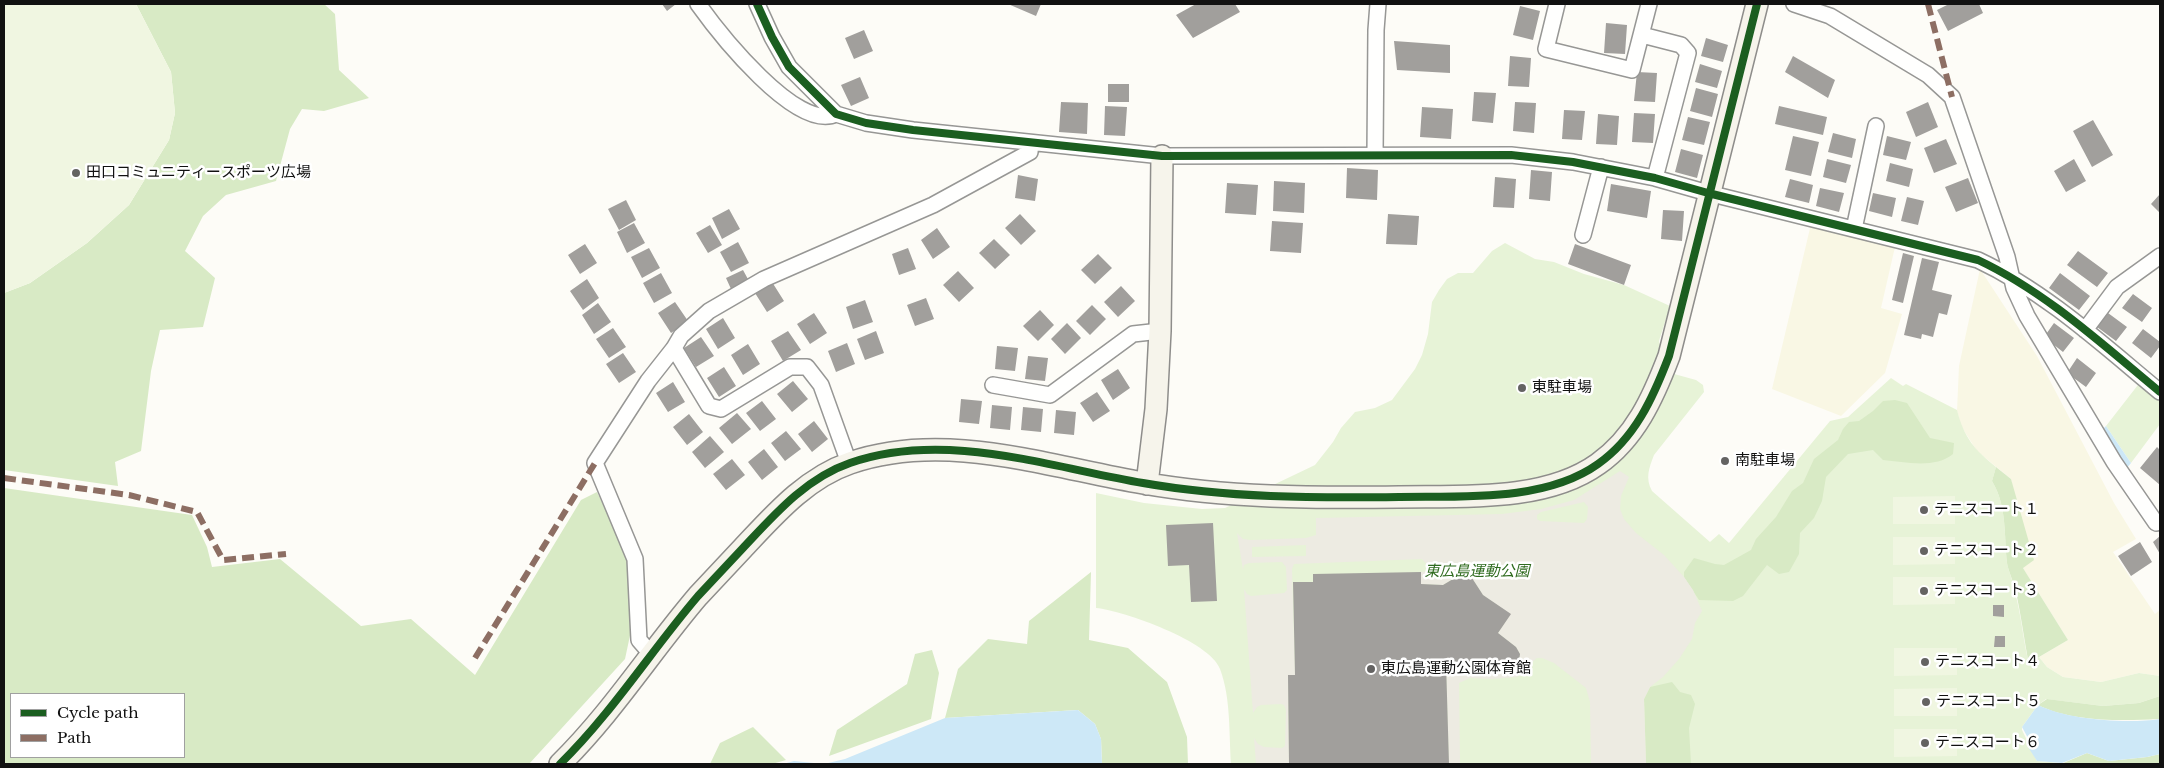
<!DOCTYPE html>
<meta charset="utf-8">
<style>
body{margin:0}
#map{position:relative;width:2164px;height:768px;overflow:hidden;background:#fdfcf7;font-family:"Libre Baskerville",serif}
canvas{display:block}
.frame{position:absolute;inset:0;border:5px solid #111;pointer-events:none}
.legend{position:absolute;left:10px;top:693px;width:175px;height:65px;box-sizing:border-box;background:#fff;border:1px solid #a0a0a0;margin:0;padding:6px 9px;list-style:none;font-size:15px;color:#111}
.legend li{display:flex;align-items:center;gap:10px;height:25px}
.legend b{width:25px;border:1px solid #a0a0a0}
</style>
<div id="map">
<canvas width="2164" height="768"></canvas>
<div class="frame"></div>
<ul class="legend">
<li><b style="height:6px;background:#1b5e20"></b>Cycle path</li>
<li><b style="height:6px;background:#8d6e63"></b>Path</li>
</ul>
</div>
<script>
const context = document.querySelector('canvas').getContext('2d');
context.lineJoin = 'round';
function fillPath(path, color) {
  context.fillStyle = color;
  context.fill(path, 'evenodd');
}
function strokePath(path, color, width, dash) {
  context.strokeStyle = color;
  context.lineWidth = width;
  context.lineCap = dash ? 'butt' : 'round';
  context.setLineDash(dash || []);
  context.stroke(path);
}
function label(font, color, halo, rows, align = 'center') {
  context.font = font + ' "Libre Baskerville","Noto Sans JP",serif';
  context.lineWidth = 5;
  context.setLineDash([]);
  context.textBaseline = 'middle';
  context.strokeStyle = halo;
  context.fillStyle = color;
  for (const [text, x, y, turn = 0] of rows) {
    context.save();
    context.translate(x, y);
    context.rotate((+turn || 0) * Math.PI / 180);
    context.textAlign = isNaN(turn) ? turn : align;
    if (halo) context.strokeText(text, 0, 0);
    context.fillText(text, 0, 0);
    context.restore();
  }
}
const farmland = new Path2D(`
 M1811,224L1895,247L1881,308L1902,314L1885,373L1841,416L1772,389Z
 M1980,269L2037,356L2114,503L2136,539L2113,552L2155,614L2160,610V676L2139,673L2101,682L2063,677L2047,667L2039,657L2068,640L2023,568L2011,479L1977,451L1961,426L1957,411L1959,366Z`);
const green = new Path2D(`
 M1505,243L1535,259L1554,262L1584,274L1624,285L1670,306L1659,341L1661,349L1656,369L1696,380L1703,385L1704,392L1654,455C1649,468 1645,478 1652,491L1710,542L1719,534L1729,543L1830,421L1848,417L1891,378L1903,386L1906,384L1957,410C1964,438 1975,450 1996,467L1992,481C2007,506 2004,534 2007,563C2008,570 2014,583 2015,592C2021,615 2023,637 2028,660L2039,657L2047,667L2063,677L2101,682L2139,673L2160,676V696L2139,703L2103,706L2046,699L2038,705L2022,727V730L2037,761L2062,763L2061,764H1231C1229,734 1231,698 1220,669C1210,641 1124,611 1096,608V493L1144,503L1202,509L1225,508L1315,465L1333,442L1341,428L1355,412L1375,408L1392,400L1415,369L1422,355L1428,334L1432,302L1439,290L1447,279L1458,273H1473L1492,251Z
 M2141,381L2160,399V424L2131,463L2106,426Z`);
const forest = new Path2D(`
 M136,4H324L335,14L339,70L369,98L324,111L302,109L290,129L276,181L226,195L203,216L185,251L215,278L203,327L160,330L151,371L141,451L115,462L118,486L4,470V293L30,283L87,243L129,205L169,140L175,113L171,72Z
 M1895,400L1907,403L1930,438L1954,443L1953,454C1935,469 1905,462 1883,460L1873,450L1848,454L1826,477L1822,501L1814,518L1800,533L1799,554L1789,572L1779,574L1767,565L1743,596L1733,601L1699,600L1684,577V572L1694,558L1715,564L1724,565L1751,550L1756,539L1776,517L1792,491L1803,483L1814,459L1838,440L1843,429L1849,422L1859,421L1873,411L1883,401Z
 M1996,467L2011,479L2034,560L2023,568L2068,640L2039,657L2028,660C2024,638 2021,615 2016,592C2014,583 2008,570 2007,563C2004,534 2007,506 1992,481Z
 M4,488L192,515L207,547L212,567L280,559L361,626L411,619L475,675L581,500L597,492L632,565L635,612L625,659L529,764H4ZM11,694H184V757H11Z
 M1091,572L1089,640L1128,648L1167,682L1187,737L1188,764H1102L1101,739L1095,724L1078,710L945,718L958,669L988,639L1027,644L1029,621Z
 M932,650L939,673L931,719L829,756L837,730L907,684L915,654Z
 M1672,682L1680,692L1691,695L1695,704L1689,728L1691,764H1646L1644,699L1650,687Z
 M2160,696V719H2158C2122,721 2071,722 2038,705L2047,699L2103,706L2139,703Z
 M753,727L786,760L772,764H710L720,743Z
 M2087,753L2109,761L2147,757L2160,754V763L2061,764Z`);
const pitch = new Path2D(`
 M4,4H136L171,72L175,113L169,140L129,205L87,243L30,283L4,293Z
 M1955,496V524H1893V497Z
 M1893,537H1955V564L1893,565Z
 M1893,577H1955V604L1893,605Z
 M1894,648H1957V675L1894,676Z
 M1957,688V716H1894V689Z
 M1894,729H1957V756L1894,757Z`);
const plaza = new Path2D(`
 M1620,471L1629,477L1621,496L1620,509L1624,519L1636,533L1664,555L1684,577L1693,590L1702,611L1695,623L1692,639L1679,659L1663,677L1650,687L1644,699L1646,764H1591L1590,702L1586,688L1554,663L1542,658H1537L1530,664L1526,671L1517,677L1492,679L1470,678L1459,683L1460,764H1449L1446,662L1519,661L1520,654L1516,647L1498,633L1510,614L1483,595L1472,578L1458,576L1443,585L1421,584V572L1429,571V567L1422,559L1294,564L1292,569L1295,675L1288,676L1289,764H1256L1254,738L1258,744L1264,747L1282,748L1285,746L1286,710L1284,705L1281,704L1261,705L1257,707L1253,713L1244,589L1247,594L1251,596L1284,593L1287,590L1286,567L1282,562L1249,563L1244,565L1243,570L1237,533L1243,539L1251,540L1306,538L1316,535V518L1502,514L1541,509L1574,500ZM1584,502L1588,507L1587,519L1584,523L1540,521L1537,519V515L1541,512ZM1306,545V556L1252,557V547Z`);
const water = new Path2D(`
 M2106,426L2131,463L2126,469L2102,430Z
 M2038,705C2068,720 2127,724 2160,719V754L2147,757L2109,761L2087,753L2062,763L2037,761L2028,747V738L2022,727Z
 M1078,710L1095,724L1101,739L1102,764H783L794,761L824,764L845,759L945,718Z`);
const building = new Path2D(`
 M662,4H676L667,11Z
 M1008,4H1041L1036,16Z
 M1196,4H1235L1240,12L1193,38L1176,15Z
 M1949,4H1979L1983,13L1948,31L1937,10Z
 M1520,6L1540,11L1533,40L1513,35Z
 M1606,23L1627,25L1625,54L1604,53Z
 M864,30L873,51L854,59L845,38Z
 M1706,38L1728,45L1723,62L1701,56Z
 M1394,41L1450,45V73L1397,70Z
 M1510,56L1531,58L1529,87L1508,86Z
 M1793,56L1835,80L1828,98L1785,72Z
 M1700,64L1722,71L1717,88L1695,82Z
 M1637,72L1657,73L1655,102L1634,101Z
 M860,77L869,98L851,106L841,85Z
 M1108,84H1129V102H1108Z
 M1696,88L1718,94L1712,117L1690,111Z
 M1474,92L1496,93L1493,123L1472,121Z
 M1061,102L1088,103L1087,134L1059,132Z
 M1515,102L1536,103L1534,133L1513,131Z
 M1928,102L1938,127L1916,137L1906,112Z
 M1105,106L1127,107L1125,136L1104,135Z
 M1779,106L1827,117L1823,135L1775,124Z
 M1422,107L1453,109L1451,139L1420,137Z
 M1564,110L1585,111L1582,140L1562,139Z
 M1634,113L1655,114L1653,143L1632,142Z
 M1598,114L1619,116L1617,145L1596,144Z
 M1688,117L1710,122L1704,145L1682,140Z
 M2093,120L2113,155L2092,167L2073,131Z
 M1833,133L1856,139L1852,158L1828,152Z
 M1793,136L1819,142L1811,176L1785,170Z
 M1887,136L1911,142L1906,160L1883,155Z
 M1946,139L1957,164L1934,173L1924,148Z
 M1681,149L1703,155L1697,178L1675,172Z
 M1827,159L1851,165L1846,183L1823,177Z
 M2074,159L2086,181L2066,192L2054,171Z
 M1890,163L1913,169L1909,187L1886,181Z
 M1347,168L1378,170L1377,200L1346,198Z
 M1531,170L1552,172L1550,201L1529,199Z
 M1018,175L1038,179L1035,201L1015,198Z
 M1495,177L1516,179L1514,208L1493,207Z
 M1968,178L1978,203L1956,212L1945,187Z
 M1790,179L1813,185L1809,203L1785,197Z
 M1274,181L1305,183L1304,213L1273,211Z
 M1227,183L1258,185L1256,215L1225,213Z
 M1611,184L1651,191L1647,218L1607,211Z
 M1820,188L1844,193L1839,212L1816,206Z
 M1873,193L1896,198L1892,217L1869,211Z
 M2160,194V213L2151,204Z
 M1907,197L1924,201L1918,225L1901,221Z
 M626,200L636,220L619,230L608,209Z
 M729,209L740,229L722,239L712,218Z
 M1663,210L1684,211L1682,241L1661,239Z
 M1020,214L1036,231L1021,245L1005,228Z
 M1388,214L1419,216L1417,245L1386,244Z
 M1272,221L1303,223L1301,253L1270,251Z
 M634,223L645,243L627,253L617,232Z
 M710,225L722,245L708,253L696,233Z
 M937,228L950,247L933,259L921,240Z
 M994,239L1010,255L995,269L979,253Z
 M738,242L749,263L731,272L720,252Z
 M585,244L597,263L580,274L568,255Z
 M1575,244L1631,265L1624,285L1568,264Z
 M649,248L660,268L642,278L631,257Z
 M908,248L916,269L899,275L892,254Z
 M2078,251L2108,273L2097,287L2067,265Z
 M1903,253L1914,256L1903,303L1892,300Z
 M1098,254L1112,268L1095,284L1081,270Z
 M1922,258L1939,262L1932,290L1952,295L1947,315L1939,313L1933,337L1922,334L1921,339L1904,335Z
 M743,270L749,281L731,289L726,278Z
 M958,271L974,288L959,302L943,285Z
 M661,273L672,293L654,303L643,283Z
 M2060,273L2090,296L2079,310L2049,288Z
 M587,279L599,298L583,310L570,291Z
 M772,282L784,301L767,312L755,293Z
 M1121,286L1135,301L1118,317L1104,302Z
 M2133,294L2152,308L2142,322L2122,308Z
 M926,298L934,319L915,326L907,305Z
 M865,300L873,322L853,329L846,307Z
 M675,302L688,321L671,333L658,313Z
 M598,303L611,322L594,334L582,315Z
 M1092,305L1106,319L1090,335L1076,321Z
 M1040,310L1054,325L1038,341L1023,326Z
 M814,313L827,333L810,344L797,324Z
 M2108,313L2127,327L2116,341L2097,327Z
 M723,318L735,338L718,349L706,329Z
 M1067,323L1081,338L1065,354L1051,339Z
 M2054,323L2074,338L2063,352L2044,337Z
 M613,328L626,347L609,358L596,339Z
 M2143,329L2160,342V346L2151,358L2132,343Z
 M788,331L801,350L783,361L771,341Z
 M876,331L884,353L865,360L857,339Z
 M701,337L714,356L696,367L684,348Z
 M847,343L855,364L836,372L828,351Z
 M748,344L760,364L743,375L731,355Z
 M997,346L1018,348L1015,371L995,369Z
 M623,353L636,372L619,383L606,364Z
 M1028,356L1048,358L1045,381L1025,379Z
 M2077,358L2096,373L2086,387L2067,373Z
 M724,367L736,386L719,397L707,378Z
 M1118,369L1130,388L1113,400L1101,380Z
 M793,381L808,399L792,412L777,394Z
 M673,382L685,402L668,412L656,393Z
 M1097,392L1110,411L1093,422L1080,403Z
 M961,399L982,401L979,424L959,422Z
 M762,401L776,419L760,431L746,413Z
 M992,405L1012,407L1010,430L990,428Z
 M1023,407L1043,409L1041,432L1021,430Z
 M1056,410L1076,412L1074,435L1054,433Z
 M737,413L751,429L732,444L719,428Z
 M689,414L703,432L687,445L673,427Z
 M814,421L828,439L812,452L798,434Z
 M786,431L801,449L785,461L771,443Z
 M710,436L724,452L705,468L692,452Z
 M2157,447L2160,450V485L2140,468Z
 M764,449L778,467L762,480L748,462Z
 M732,459L745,475L726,490L713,474Z
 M1213,523L1217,601L1191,602L1189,565L1168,566L1166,525Z
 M2160,536V554L2153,542Z
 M2140,542L2152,562L2131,576L2118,556Z
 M1421,572V584L1443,585L1458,576L1472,578L1483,595L1511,614L1498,633L1516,647L1520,654L1519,661L1446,662L1449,764H1289L1288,675H1295L1293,582H1313V574Z
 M1993,605H2004V617L1993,616Z
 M1995,636H2005V647H1994Z`);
const street = new Path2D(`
 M698,4C718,32 797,133 836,114
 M757,4L772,37L789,67L836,114L866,123L913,130L1162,156L1511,155L1573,162L1655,178L1708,193L1978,260C2046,292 2103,345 2160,392
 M1557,4L1546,49L1632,70L1649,4
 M1794,4L1830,16L1928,75L1952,97L2007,257L2014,288L2027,316L2114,462L2156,523
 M1642,35L1681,45L1688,53L1655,178
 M1375,154L1376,30L1378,4
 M1854,229L1876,126
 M1583,235L1601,167
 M2085,330L2117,287L2160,256
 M674,348L709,406L721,409L790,367H807L821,385L849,463
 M993,385L1050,395L1133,334L1160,331
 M652,655L639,640L635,559L595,463L648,381L674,348L681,336L709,311L764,279L933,205L1030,152L1031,143`);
const secondary = new Path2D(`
 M1147,484L1156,409L1160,331L1162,156
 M560,764C612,713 651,651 698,596C713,580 728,564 743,548C774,515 806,478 850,463C945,430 1049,467 1143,483C1228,498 1313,498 1399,497C1462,496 1545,502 1598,464C1635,438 1653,398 1669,356L1757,4`);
const quiet = new Path2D(`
 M1928,4L1952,97
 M4,478L129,495L197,512L223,560L286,554
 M475,658L595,463`);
const cycleway = new Path2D(`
 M757,4L772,37L789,67L836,114L866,123L913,130L1162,156L1511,155L1573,162L1655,178L1708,193L1978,260C2046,292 2103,345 2160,392
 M560,764C612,713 651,651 698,596C713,580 728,564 743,548C774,515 806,478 850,463C945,430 1049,467 1143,483C1228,498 1313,498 1399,497C1462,496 1545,502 1598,464C1635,438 1653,398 1669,356L1757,4`);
const markers = [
 [76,173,5,"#646362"],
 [1522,388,5,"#646362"],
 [1725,461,5,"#646362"],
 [1924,510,5,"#646362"],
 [1924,551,5,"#646362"],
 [1924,591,5,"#646362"],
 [1925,662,5,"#646362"],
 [1371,669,5,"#646362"],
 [1926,702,5,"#646362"],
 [1925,743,5,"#646362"]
];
const poiNames = [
 ["田口コミュニティースポーツ広場",86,173],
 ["東駐車場",1532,388],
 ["南駐車場",1735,461],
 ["テニスコート１",1934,510],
 ["テニスコート２",1934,551],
 ["テニスコート３",1934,591],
 ["テニスコート４",1935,662],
 ["東広島運動公園体育館",1381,669],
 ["テニスコート５",1936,702],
 ["テニスコート６",1935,743]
];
const parkNames = [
 ["東広島運動公園",1477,572]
];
fillPath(farmland, '#f9f7e4');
fillPath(green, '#e7f3d7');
fillPath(forest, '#d8eac5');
fillPath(pitch, '#f0f6e1');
fillPath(plaza, '#edebe2');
fillPath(water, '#cde8f7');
fillPath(building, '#a19f9c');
strokePath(street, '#979795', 18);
strokePath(secondary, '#8e8d8b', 24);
strokePath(street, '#fffffe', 15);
strokePath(secondary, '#f6f4eb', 21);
strokePath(quiet, '#8d6e63', 6, [12, 6]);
strokePath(cycleway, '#1b5e20', 8);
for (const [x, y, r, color] of markers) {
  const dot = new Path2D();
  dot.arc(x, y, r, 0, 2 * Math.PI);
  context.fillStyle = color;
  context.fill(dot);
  strokePath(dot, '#fff', 2);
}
label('15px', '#111', '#fff', poiNames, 'left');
label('italic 15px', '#2f6b1f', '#fff', parkNames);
</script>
